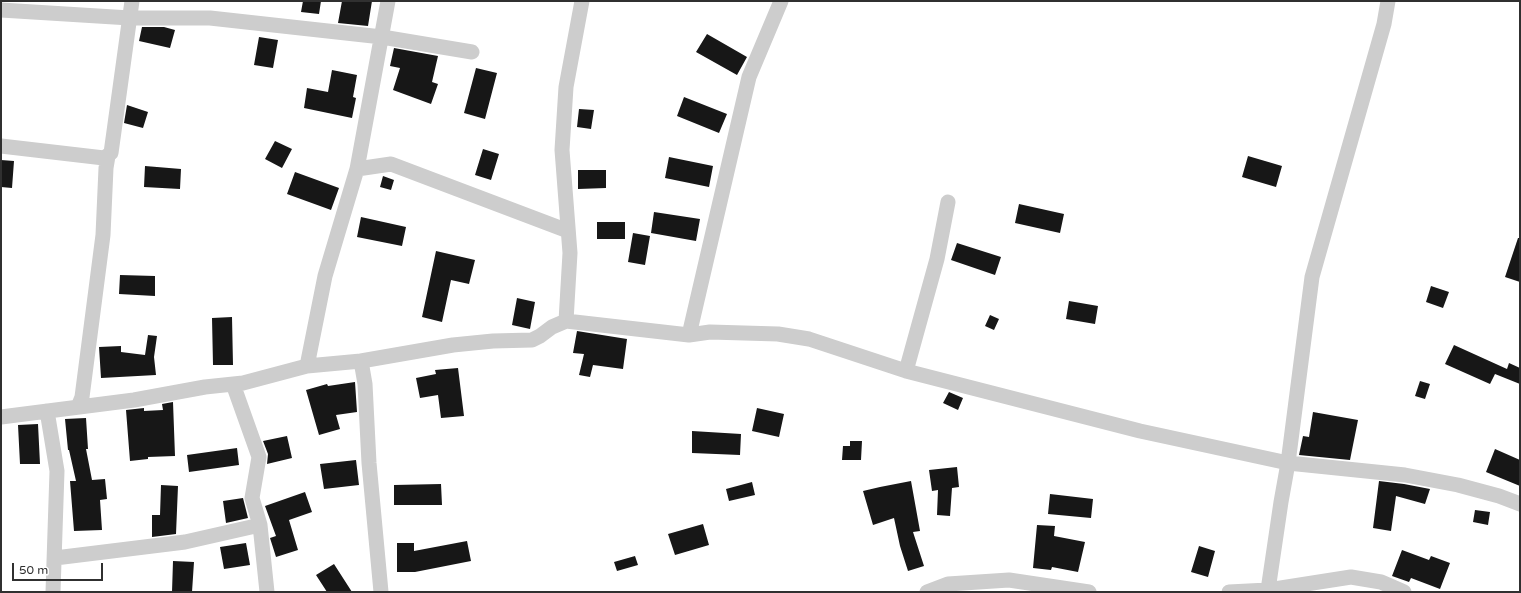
<!DOCTYPE html>
<style>
body{margin:0}
#map{position:relative;width:1521px;height:593px;overflow:hidden;background:#fff;font-family:"Varela Round",sans-serif}
canvas{display:block}
.frame{position:absolute;inset:0;border:2px solid #303030;pointer-events:none}
.scale{position:absolute;left:12px;top:563px;width:91px;height:18px;box-sizing:border-box;border:2px solid #303030;border-top:0;padding-left:5px;font-size:12px;line-height:14px;white-space:nowrap;color:#303030;-webkit-text-stroke:3px #fff;paint-order:stroke}
</style>
<div id="map">
<canvas width="1521" height="593"></canvas>
<div class="frame"></div>
<div class="scale">50 m</div>
</div>
<script>
const context = document.querySelector('canvas').getContext('2d');
context.lineJoin = 'round';
function fillPath(path, color) {
  context.fillStyle = color;
  context.fill(path, 'evenodd');
}
function strokePath(path, color, width, dash) {
  context.strokeStyle = color;
  context.lineWidth = width;
  context.lineCap = dash ? 'butt' : 'round';
  context.setLineDash(dash || []);
  context.stroke(path);
}
const building = new Path2D(`
 M303,1H321L319,14L301,12Z
 M342,1H372L368,26L338,23Z
 M142,27H164L175,30L170,48L139,41Z
 M707,34L747,57L737,75L696,52Z
 M259,37L278,40L273,68L254,65Z
 M394,48L438,56L432,82L438,84L431,104L393,90L400,68L390,66Z
 M476,68L497,73L485,119L464,113Z
 M332,70L357,75L353,97L356,98L352,118L304,108L307,88L328,92Z
 M684,97L727,114L719,133L677,116Z
 M127,105L148,112L143,128L124,123Z
 M579,109L594,110L591,129L577,127Z
 M275,141L292,149L282,168L265,159Z
 M483,149L499,154L491,180L475,175Z
 M1248,156L1282,166L1276,187L1242,177Z
 M669,157L713,166L709,187L665,178Z
 M1,160L14,161L12,188L1,187Z
 M145,166L181,169L180,189L144,187Z
 M578,170H606V188L578,189Z
 M295,172L339,188L331,210L287,194Z
 M383,176L394,180L391,190L380,187Z
 M1019,204L1064,214L1060,233L1015,223Z
 M654,212L700,219L696,241L651,233Z
 M361,217L406,227L402,246L357,237Z
 M597,222H625V239H597Z
 M633,233L650,236L645,265L628,262Z
 M1518,238H1520V282L1505,277Z
 M957,243L1001,257L995,275L951,260Z
 M436,251L475,260L469,284L451,280L442,322L422,317Z
 M120,275L155,276V296L119,294Z
 M1431,286L1449,292L1443,308L1426,302Z
 M517,298L535,302L530,329L512,325Z
 M1069,301L1098,306L1095,324L1066,319Z
 M990,315L999,319L994,330L985,326Z
 M232,317L233,365H213L212,318Z
 M577,331L627,339L623,369L593,365L590,377L579,375L584,354L573,353Z
 M148,335L157,336L154,357L156,375L101,378L99,347L121,346V352L145,355Z
 M1454,345L1507,369L1509,363L1520,368V384L1495,374L1490,384L1445,364Z
 M458,368L464,416L441,418L438,395L420,398L416,378L436,374L435,370Z
 M1420,381L1430,384L1425,399L1415,396Z
 M355,382L357,412L336,415L340,429L319,435L306,390L327,384L328,386Z
 M949,392L963,398L958,410L943,403Z
 M173,402L175,456L148,457V459L130,461L126,410L144,408V411L163,410L162,404Z
 M757,408L784,414L779,437L752,431Z
 M1313,412L1358,420L1350,460L1299,455L1303,436L1309,437Z
 M86,418L88,449H86L92,480L105,479L107,499L100,500L102,530L74,531L70,481H76L69,450H68L65,419Z
 M38,424L40,464H20L18,425Z
 M692,431L741,434L740,455L692,453Z
 M287,436L292,458L267,464L268,454L263,441Z
 M850,441H862L861,460H842L843,446H850Z
 M237,448L239,465L189,472L187,455Z
 M1495,449L1520,460V486L1486,472Z
 M356,460L359,485L324,489L320,464Z
 M957,467L959,487L952,488L950,516L937,515L938,490L932,491L929,470Z
 M911,481L920,531L913,532L924,566L908,571L900,546L894,518L873,525L863,491L880,487Z
 M1379,481L1404,484L1430,489L1425,504L1396,496L1391,531L1373,528Z
 M752,482L755,495L729,501L726,489Z
 M441,484L442,505H394V485Z
 M161,485L178,486L176,534L152,537V515H160Z
 M305,492L312,512L289,520L298,550L276,557L270,538L276,536L265,506Z
 M1050,494L1093,499L1091,518L1048,514Z
 M243,498L248,518L226,523L223,501Z
 M1475,510L1490,512L1488,525L1473,522Z
 M703,524L709,545L675,555L668,534Z
 M1037,525L1055,526L1054,536L1085,542L1078,572L1052,567L1051,570L1033,568Z
 M467,541L471,561L415,572H397V543H414V551Z
 M246,543L250,565L224,569L220,547Z
 M1199,546L1215,551L1208,577L1191,572Z
 M1402,550L1429,560L1431,556L1450,563L1440,589L1411,578L1409,582L1392,576Z
 M635,556L638,565L617,571L614,562Z
 M173,561L194,562L192,592H172Z
 M334,564L352,592H327L316,575Z`);
const minor = new Path2D(`
 M1,10L130,18H210L382,37L472,52
 M1,146L104,158L111,153L132,1
 M357,169L391,164L568,231
 M566,321L570,253L562,150L566,87L582,1
 M689,335L749,77L781,1
 M361,361L365,384L369,463L381,592
 M307,366L325,276L357,169L388,1
 M906,371L937,259L948,202
 M233,384L259,457L252,498L260,525L267,592
 M78,407L82,397L103,235L106,168L108,156
 M47,411L57,471L53,592
 M1,417L134,400L205,387L243,383L307,366L361,361L453,345L493,341L532,340L540,336L552,327L566,321L689,335L710,332L778,334L809,339L906,371L1140,431L1288,463L1405,475L1458,485L1499,496L1520,504
 M55,558L185,542L260,525
 M1268,590L1351,577L1381,582L1404,592
 M927,592L948,584L1009,580L1089,592
 M1229,592L1268,590L1281,502L1288,463L1312,277L1384,24L1388,1`);
fillPath(building, '#171717');
strokePath(minor, '#cdcdcd', 15);
</script>
